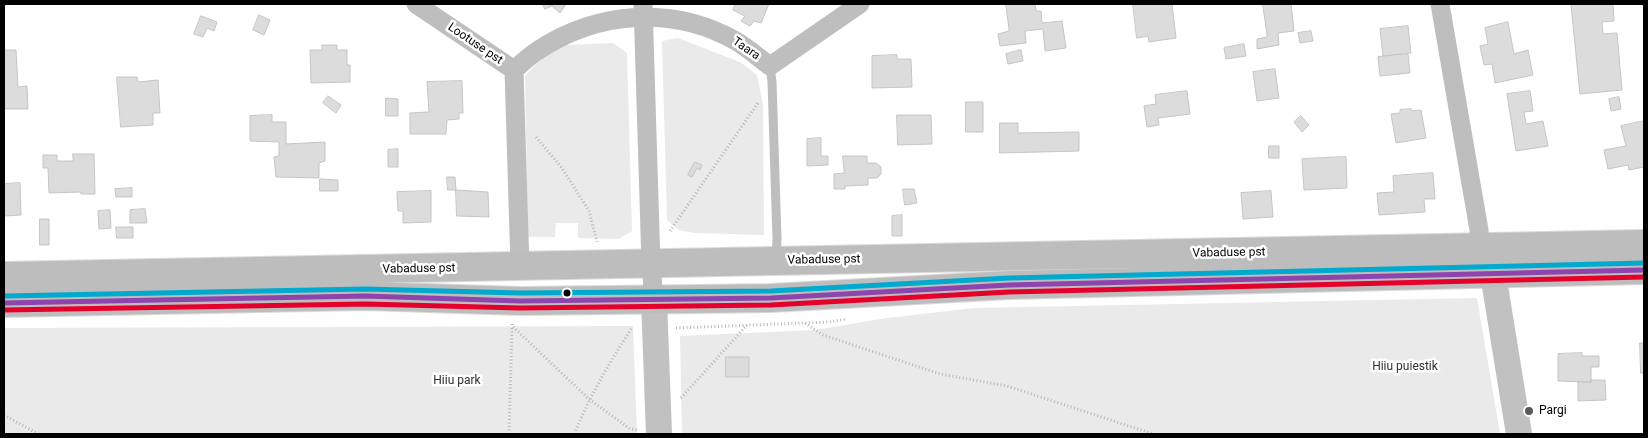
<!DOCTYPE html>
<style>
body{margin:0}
#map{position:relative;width:1648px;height:438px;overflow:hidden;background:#fff;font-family:Roboto,sans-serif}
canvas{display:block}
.frame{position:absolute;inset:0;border:5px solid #000;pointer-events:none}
</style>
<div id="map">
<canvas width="1648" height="438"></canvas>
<div class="frame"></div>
</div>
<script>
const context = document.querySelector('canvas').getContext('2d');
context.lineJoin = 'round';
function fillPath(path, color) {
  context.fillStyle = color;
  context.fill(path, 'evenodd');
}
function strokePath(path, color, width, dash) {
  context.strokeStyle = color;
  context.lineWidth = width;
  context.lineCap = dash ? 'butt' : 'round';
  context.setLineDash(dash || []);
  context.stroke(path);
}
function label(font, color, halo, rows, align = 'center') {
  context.font = font + ' Roboto,sans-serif';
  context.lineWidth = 5;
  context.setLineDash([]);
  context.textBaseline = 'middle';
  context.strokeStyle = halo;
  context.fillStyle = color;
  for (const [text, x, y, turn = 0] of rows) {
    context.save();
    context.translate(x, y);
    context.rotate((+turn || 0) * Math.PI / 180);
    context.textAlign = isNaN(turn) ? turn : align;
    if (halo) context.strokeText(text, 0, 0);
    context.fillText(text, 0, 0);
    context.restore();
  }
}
const green = new Path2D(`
 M678,38L742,63L757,75L763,105L764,235L694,233L679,230L667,220L662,41Z
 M613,43L627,53L632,231L619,239L578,238V223H556L555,237H528L525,76L541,58L564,45Z
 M1477,298L1500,434H682L680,336L815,330L887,318L974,308Z
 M633,326L637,434H4V328Z`);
const building = new Path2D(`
 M543,4H566L560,13L552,6L545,9Z
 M736,4H769L761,23L754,21L750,26L741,21L745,16L733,10Z
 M1006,4H1035L1036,11H1041L1042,23L1062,21L1066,48L1045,51L1043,29L1025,31L1026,43L1000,46L998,34L1009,31Z
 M1133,4H1172L1176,38L1149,42L1148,36L1137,38Z
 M1263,4H1291L1294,31L1278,33L1279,45L1257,49V39L1267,37Z
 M1583,4H1613L1614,21L1602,22L1603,34L1617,33L1622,90L1580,94L1571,5Z
 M259,15L270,20L264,35L253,30Z
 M201,16L217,22L214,31L207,28L203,37L194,34Z
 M1508,22L1514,54L1528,50L1533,75L1495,83L1492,64L1484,65L1480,46L1488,44L1485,28Z
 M1408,26L1411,53L1383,56L1380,29Z
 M1311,31L1313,41L1300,43L1298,33Z
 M1244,44L1246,56L1226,59L1224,48Z
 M322,45H337V50H347V65H350V82L311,83L310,50H322Z
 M4,50H16L18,87L27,86L28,109H4Z
 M1021,50L1023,61L1008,64L1006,54Z
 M1408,54L1410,73L1380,76L1378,57Z
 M897,55V59H911L912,87L872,88V56Z
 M1275,69L1279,98L1257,101L1253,72Z
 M117,77H137L138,82L158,80L160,113H153V125L121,127Z
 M462,81L463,113H459V119L447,120L446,134H410V113L429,112L427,82Z
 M1187,91L1190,114L1158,118L1159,125L1147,127L1144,106L1156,104L1155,95Z
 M1530,91L1533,111L1524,112L1526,124L1543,121L1548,146L1516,151L1507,94Z
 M328,96L341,105L336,113L323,103Z
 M1619,97L1621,109L1611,111L1609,99Z
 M386,98L398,99V116H386Z
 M966,102H983V132H966Z
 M1411,109L1412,111L1421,110L1426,138L1396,143L1391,114L1400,113V110Z
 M272,115V122H286V144L325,142V161L319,163V178L276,177L274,157L279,156V142L250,141V116Z
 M897,115H931L932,144L898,145Z
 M1301,116L1309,125L1302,132L1294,122Z
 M1644,121V167L1629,170L1628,165L1608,169L1604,150L1626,146L1621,126Z
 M1000,123H1018V133L1079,132V151L1000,153Z
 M821,138V156H828V165L807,166V139Z
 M1269,146H1279V158H1269Z
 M398,149V167H388V150Z
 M73,154H94L95,194H81V192L49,193L48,168H43V155H57V161H73Z
 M843,156H867V163H876L881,167V174L877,178H868V185L845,186V189H834V174L844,173Z
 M1346,157L1347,188L1304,190L1302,159Z
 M695,162L702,165L700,170L697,168L692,177L688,175Z
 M1433,173L1435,199H1424L1425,212L1379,215L1377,193L1394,192L1393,176Z
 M447,177H455L456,190H448Z
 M320,179L338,180V191H320Z
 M20,183L21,215L4,216V184Z
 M132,188V197H116L115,189Z
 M903,189H914L917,203L905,205Z
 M456,190L488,192L489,217L457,216Z
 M431,191V222L403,223V211H398L397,192Z
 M1271,191L1273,217L1243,219L1241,193Z
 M145,209L147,223H130V210Z
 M110,210L111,228L99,229L98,211Z
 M902,215V236H892V216Z
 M40,219H49V245H40Z
 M116,227H133V238H117Z
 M1640,343H1644V373H1641Z
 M1582,353V356H1599V367H1591V382L1558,381V354Z
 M726,357H749V377H726Z
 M1591,380H1605L1606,400L1578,401V382H1591Z`);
const path = new Path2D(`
 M536,137L562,168L589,211L597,242
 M670,231L758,103
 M805,323L823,335L940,374L1007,386L1153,434
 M512,324V326L589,399L630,429L637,430
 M676,328L829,322L847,319
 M681,398L747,325
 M4,415L38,434
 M509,434L512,327
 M574,434C591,395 608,364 632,328`);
const lane = new Path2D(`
 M770,66L772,82L777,239L776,258`);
const street = new Path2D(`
 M416,4L514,70
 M643,4L651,264L654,300
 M1440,4L1479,230L1480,249
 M514,70C521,64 529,56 537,51C597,11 673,5 736,41C748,48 759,58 770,66L860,4
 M514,70L520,267`);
const secondary = new Path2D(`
 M1483,254L1493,274L1519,434
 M654,300L659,434`);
const highway = new Path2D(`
 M4,276L1644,244
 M4,303L365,296L520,301L697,299L771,298L1009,285L1644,270`);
const bus1 = new Path2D(`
 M4,303L365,296L520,301L771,298L1009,285L1644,270`);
const bus2 = new Path2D(`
 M4,310L365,304L520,308L771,305L1009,292L1644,277`);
const bus3 = new Path2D(`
 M4,296L365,289L520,293L771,291L1009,278L1644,263`);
const markers = [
 [567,293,4.5,"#000"],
 [1529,411,5,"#595959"]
];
const streetNames = [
 ["Lootuse pst",475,44,34],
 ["Taara",746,49,34],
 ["Vabaduse pst",1229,253,-1],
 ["Vabaduse pst",824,260,-1],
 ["Vabaduse pst",419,269,-1]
];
const parkNames = [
 ["Hiiu puiestik",1405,367],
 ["Hiiu park",457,381]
];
const poiNames = [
 ["Pargi",1539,411]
];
fillPath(green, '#eaeaea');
fillPath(building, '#dcdcdc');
strokePath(building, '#c5c5c5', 1);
strokePath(highway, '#dbdbdb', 30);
strokePath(path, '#b8b8b8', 3, [1, 2.5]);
strokePath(lane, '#bebebe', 9);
strokePath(street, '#bebebe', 19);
strokePath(secondary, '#c1c1c1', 26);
strokePath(highway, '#bdbdbd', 28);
strokePath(bus1, '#8e44ad', 5);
strokePath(bus2, '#e4002b', 5);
strokePath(bus3, '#00a9ce', 5);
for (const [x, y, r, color] of markers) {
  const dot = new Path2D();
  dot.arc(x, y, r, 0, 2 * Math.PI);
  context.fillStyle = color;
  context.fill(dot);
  strokePath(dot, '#fff', 2);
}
label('12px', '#000', '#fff', streetNames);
label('12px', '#2f2f2f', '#fff', parkNames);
label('12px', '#000', '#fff', poiNames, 'left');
</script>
